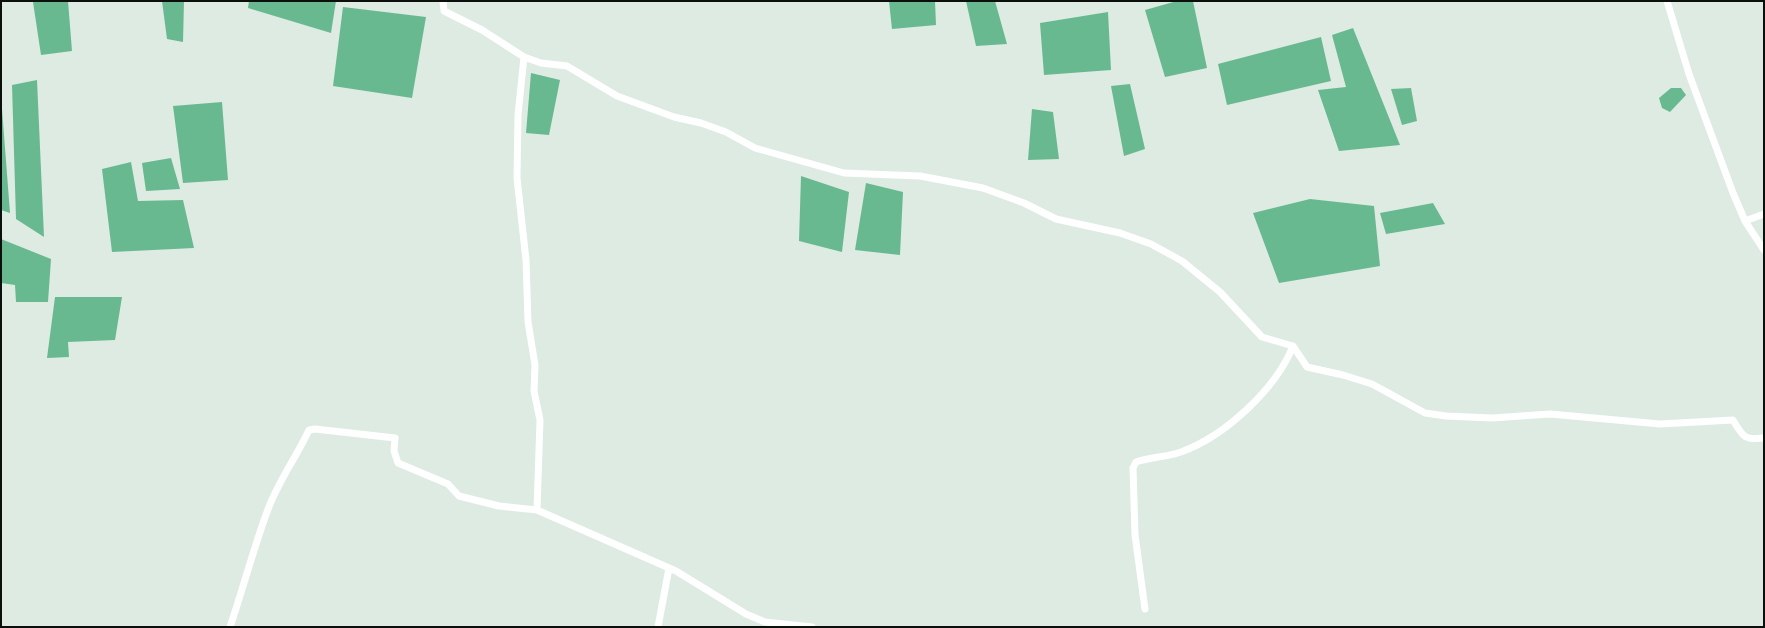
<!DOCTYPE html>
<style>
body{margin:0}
#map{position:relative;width:1765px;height:628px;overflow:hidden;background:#ddebe3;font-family:"Golos Text",sans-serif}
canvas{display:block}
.frame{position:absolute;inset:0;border:2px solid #0b100d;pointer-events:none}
</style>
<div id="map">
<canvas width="1765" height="628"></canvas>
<div class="frame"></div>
</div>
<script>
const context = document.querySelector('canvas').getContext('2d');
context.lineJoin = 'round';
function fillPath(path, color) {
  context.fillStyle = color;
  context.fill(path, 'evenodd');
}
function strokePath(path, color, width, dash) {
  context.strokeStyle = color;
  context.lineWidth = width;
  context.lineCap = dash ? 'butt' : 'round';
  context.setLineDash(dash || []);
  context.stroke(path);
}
const water = new Path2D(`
 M68,1L72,51L41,55L33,2Z
 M162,1H184L183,42L167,39Z
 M249,1H336L331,33L248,8Z
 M889,1H935L936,25L892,29Z
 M966,1H995L1007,44L976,46Z
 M1177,1H1193L1207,68L1165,77L1145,10Z
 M343,7L426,17L412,98L333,86Z
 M1108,12L1111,70L1044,75L1040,23Z
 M1353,28L1400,145L1339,151L1318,90L1346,87L1332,35Z
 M1321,37L1331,81L1227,105L1218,64Z
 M531,73L560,80L549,135L526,133Z
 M37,80L44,237L16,219L12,85Z
 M1130,84L1145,149L1124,156L1111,86Z
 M1411,88L1417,121L1402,125L1391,89Z
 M1671,88H1681L1686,95L1670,112L1662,108L1659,98Z
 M1,96L10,213L1,210Z
 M222,102L228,180L183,183L173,106Z
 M1032,109L1053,112L1059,159L1028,160Z
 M171,158L180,189L146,191L142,163Z
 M131,162L138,201L183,200L194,248L112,252L102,169Z
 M801,176L849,192L842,252L799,241Z
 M866,183L903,192L900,255L855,250Z
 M1310,199L1374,206L1380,266L1279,283L1253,213Z
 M1433,203L1445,224L1386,234L1380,213Z
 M1,239L51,259L48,302H16L15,285L1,283Z
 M55,297H122L115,340L68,342L69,357L47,358Z`);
const street = new Path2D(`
 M443,1L444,11L482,30L524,57L541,63L567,66L617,96L674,117L701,123L726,132L755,148L844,173L920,176L983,188L1024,203L1056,219L1120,233L1151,244L1182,261L1220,292L1262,337L1293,346L1307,367L1343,375L1372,384L1425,413L1446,416L1492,418L1550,414L1660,424L1733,420C1743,437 1744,440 1764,438
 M1667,1L1689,74L1733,193L1745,221L1764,250
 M524,57L518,115L517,178L526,260L528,322L535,365L534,391L540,420L537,510
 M1745,221L1764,214
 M1145,609L1135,535L1133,468L1136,462C1151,457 1167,457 1181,452C1225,436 1276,389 1293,346
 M230,627C243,589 253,550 267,512C277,483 296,458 309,430L315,429L395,438L394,451L398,463L448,484L459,496L499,506L537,510L676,571L746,614L765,622L812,627
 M658,627L669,568`);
fillPath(water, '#68b990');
strokePath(street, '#fff', 7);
</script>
